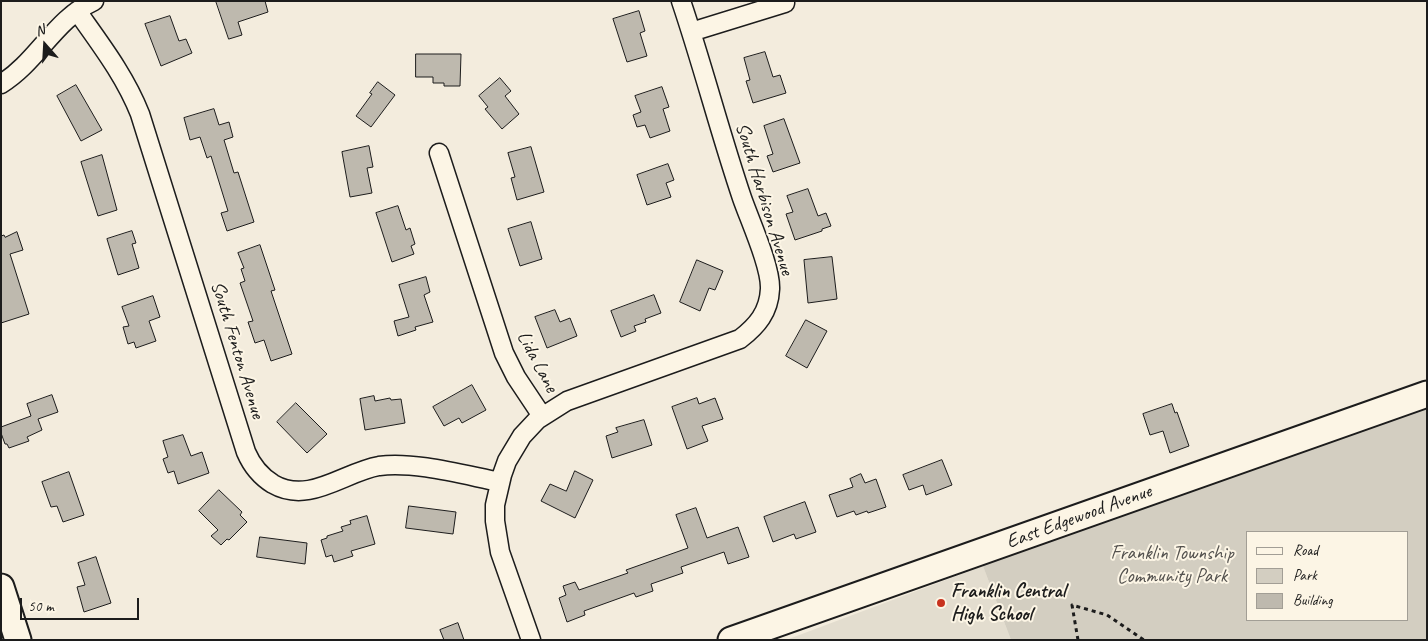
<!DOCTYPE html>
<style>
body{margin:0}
#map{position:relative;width:1428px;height:641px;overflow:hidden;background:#f3ecdd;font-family:Caveat,sans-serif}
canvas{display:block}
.frame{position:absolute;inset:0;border:2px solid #1c1c1c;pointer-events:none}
.legend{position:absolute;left:1246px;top:531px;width:162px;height:90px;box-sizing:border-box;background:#fcf5e5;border:1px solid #a29e95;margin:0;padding:6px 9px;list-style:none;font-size:15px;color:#1c1c1c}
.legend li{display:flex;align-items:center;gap:10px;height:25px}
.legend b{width:25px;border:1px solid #a29e95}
.north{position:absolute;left:20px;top:20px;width:50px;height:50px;-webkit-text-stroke:4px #fcf5e5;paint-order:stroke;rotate:341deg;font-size:14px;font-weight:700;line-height:20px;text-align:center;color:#1c1c1c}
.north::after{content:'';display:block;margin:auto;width:18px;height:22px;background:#1c1c1c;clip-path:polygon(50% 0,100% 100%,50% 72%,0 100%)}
.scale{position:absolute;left:20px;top:598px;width:119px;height:22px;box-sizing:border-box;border:2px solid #1c1c1c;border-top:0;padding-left:6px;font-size:15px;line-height:18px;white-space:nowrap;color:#1c1c1c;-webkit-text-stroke:4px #fcf5e5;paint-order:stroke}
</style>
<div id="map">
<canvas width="1428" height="641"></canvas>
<div class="frame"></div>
<ul class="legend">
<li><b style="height:6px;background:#fcf5e5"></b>Road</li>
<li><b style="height:14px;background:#d3cec1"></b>Park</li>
<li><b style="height:14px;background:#beb9ae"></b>Building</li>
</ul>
<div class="north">N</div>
<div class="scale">50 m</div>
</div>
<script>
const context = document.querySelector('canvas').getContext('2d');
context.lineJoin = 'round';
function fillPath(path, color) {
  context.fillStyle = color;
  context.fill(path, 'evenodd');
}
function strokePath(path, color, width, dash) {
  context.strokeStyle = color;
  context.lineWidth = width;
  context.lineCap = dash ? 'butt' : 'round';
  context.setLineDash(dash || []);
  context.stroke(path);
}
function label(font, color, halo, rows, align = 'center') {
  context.font = font + ' Caveat,sans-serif';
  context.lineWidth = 4;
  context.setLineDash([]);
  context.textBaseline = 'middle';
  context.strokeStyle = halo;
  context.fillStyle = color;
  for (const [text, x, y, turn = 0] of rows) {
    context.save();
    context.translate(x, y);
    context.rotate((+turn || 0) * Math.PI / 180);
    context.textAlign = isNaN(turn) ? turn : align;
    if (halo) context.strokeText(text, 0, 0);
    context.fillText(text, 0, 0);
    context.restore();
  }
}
const built = new Path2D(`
 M983,566L1011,640H786Z`);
const green = new Path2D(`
 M1427,402V640H1011L978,553ZM1247,532H1407V620H1247Z`);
const building = new Path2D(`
 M216,1H265L268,12L238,22L242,35L229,39Z
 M639,11L645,31L640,33L647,56L627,62L613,19Z
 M170,16L179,41L186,39L192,53L161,66L145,24Z
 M765,52L773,77L780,75L786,93L753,103L746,81L750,80L744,58Z
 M416,54H461L460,86H444V83H433V77H416Z
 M500,78L511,91L505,96L519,114L502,129L485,109L488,107L479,96Z
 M378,82L395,95L371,127L356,116L372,94L370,93Z
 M76,85L102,130L81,141L57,96Z
 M662,87L669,107L663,109L670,131L650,138L645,125L637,127L633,115L641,112L635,96Z
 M214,109L219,125L229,122L233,137L224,140L234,173L238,172L254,222L227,231L221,213L228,211L211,156L207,158L200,137L190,140L184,118Z
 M784,119L800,163L773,172L767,156L773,154L764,126Z
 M369,146L373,167L367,168L372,193L350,197L342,152Z
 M531,147L544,192L517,200L511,178L515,177L508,153Z
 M102,155L117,210L98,216L81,162Z
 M668,164L674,180L666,183L671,197L647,205L637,175Z
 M808,189L818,216L826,213L831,226L822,229V231L795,240L786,214L793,212L787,196Z
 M398,206L406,230L410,228L415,244L411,246L414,254L392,262L376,213Z
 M531,222L542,259L520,266L508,229Z
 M132,231L136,243L132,244L139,268L118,275L107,239Z
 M17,232L23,250L10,254L29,314L1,323V236L4,235L5,237Z
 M260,245L275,290L271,291L292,354L271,361L264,340L255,343L248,322L253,321L240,283L245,281L241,269L244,268L238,253Z
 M832,257L837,299L808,303L804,260Z
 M697,260L723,271L715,290L709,288L700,311L680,302Z
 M426,277L430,292L424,295L433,322L415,327L416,330L398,336L394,321L409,317L399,285Z
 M654,295L661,313L645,319L646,322L634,326L636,331L621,337L611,311Z
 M153,296L160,317L149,321L156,341L136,348L134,342L128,344L123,327L129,326L122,307Z
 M555,310L560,322L570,318L577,336L547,348L535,317Z
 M806,320L827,331L807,368L786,356Z
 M472,385L486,410L462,423L459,418L444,426L433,407Z
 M52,395L58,412L38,419L42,430L27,437L29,441L9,448L7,444H5L1,433V427L31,416L27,404Z
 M374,396L375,401L390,398L391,400L401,399L405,423L365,430L360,399Z
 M697,398L699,404L715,398L723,419L702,426L708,441L687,449L672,407Z
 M296,403L327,434L307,453L277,422Z
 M1172,404L1175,413L1177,412L1189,446L1170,453L1163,431L1150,435L1143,414Z
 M644,420L652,445L612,458L606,436L618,432L616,428Z
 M183,435L191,456L202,452L209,473L178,484L174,471L168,473L163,459L168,457L163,441Z
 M942,460L952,485L926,495L923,485L909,490L903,475Z
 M575,471L593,480L575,518L541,501L550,484L566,491Z
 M69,472L84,515L63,522L57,506L51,507L42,482Z
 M861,474L865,483L876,479L886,507L868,513L867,511L856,515L854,511L837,517L829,495L853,487L850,479Z
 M219,490L242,512L240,515L247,522L229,540L227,539L221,545L211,536L218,530L199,511Z
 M805,502L816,532L796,539L794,534L773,542L764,517Z
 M409,506L456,512L453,534L406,528Z
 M696,508L707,538L738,527L749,557L728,564L724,552L681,567L683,573L651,584L653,591L636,597L634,593L584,611L585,615L567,622L559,598L566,595L563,586L575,582L579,590L628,573L626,570L688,548L676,515Z
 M367,516L375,544L351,551L353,556L334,562L332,555L326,557L321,540L327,538V536L343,531L341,527L351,524L350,521Z
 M260,537L307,543L305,564L257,557Z
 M96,557L111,603L84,612L77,587L85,585L78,563Z
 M458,623L464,640H444L440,630Z`);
const path = new Path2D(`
 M1078,640L1072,605L1107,615L1144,640`);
const minor = new Path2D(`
 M77,11C101,45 125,76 140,114L246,452C252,466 260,476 273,484C309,505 344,472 379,466C414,461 464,475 500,482
 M691,32L785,3
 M1,84C37,62 55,19 94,1
 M439,153L504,353L516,377L542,416
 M531,640L500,552L495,521V505L502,475L507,461L522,436L537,420L567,401L740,339C757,326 769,312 770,289C771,267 750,221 742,198C720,133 703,66 681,1`);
const secondary = new Path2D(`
 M1,587L18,640
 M731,640L1427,394`);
const markers = [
 [941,603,5,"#c8321e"]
];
const streetNames = [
 ["South Harbison Avenue",764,199,73],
 ["South Fenton Avenue",237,350,73],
 ["Lida Lane",537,362,62],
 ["East Edgewood Avenue",1079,517,-20]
];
const parkNames = [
 ["Franklin Township",1172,554],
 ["Community Park",1172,577]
];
const poiNames = [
 ["Franklin Central",951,592],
 ["High School",951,615]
];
fillPath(built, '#e3ddcf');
fillPath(green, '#d3cec1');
fillPath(building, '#beb9ae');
strokePath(building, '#1c1c1c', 1);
strokePath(minor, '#1c1c1c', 21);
strokePath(secondary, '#1c1c1c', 29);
strokePath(path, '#1c1c1c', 3, [4, 4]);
strokePath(minor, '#fcf5e5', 18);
strokePath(secondary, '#fcf5e5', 25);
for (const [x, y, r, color] of markers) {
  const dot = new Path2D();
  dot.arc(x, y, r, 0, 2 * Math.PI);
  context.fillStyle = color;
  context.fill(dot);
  strokePath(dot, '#fcf5e5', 2);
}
label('20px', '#1c1c1c', '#fcf5e5', streetNames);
label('20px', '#53514e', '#fcf5e5', parkNames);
label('bold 20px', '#1c1c1c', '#fcf5e5', poiNames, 'left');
</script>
